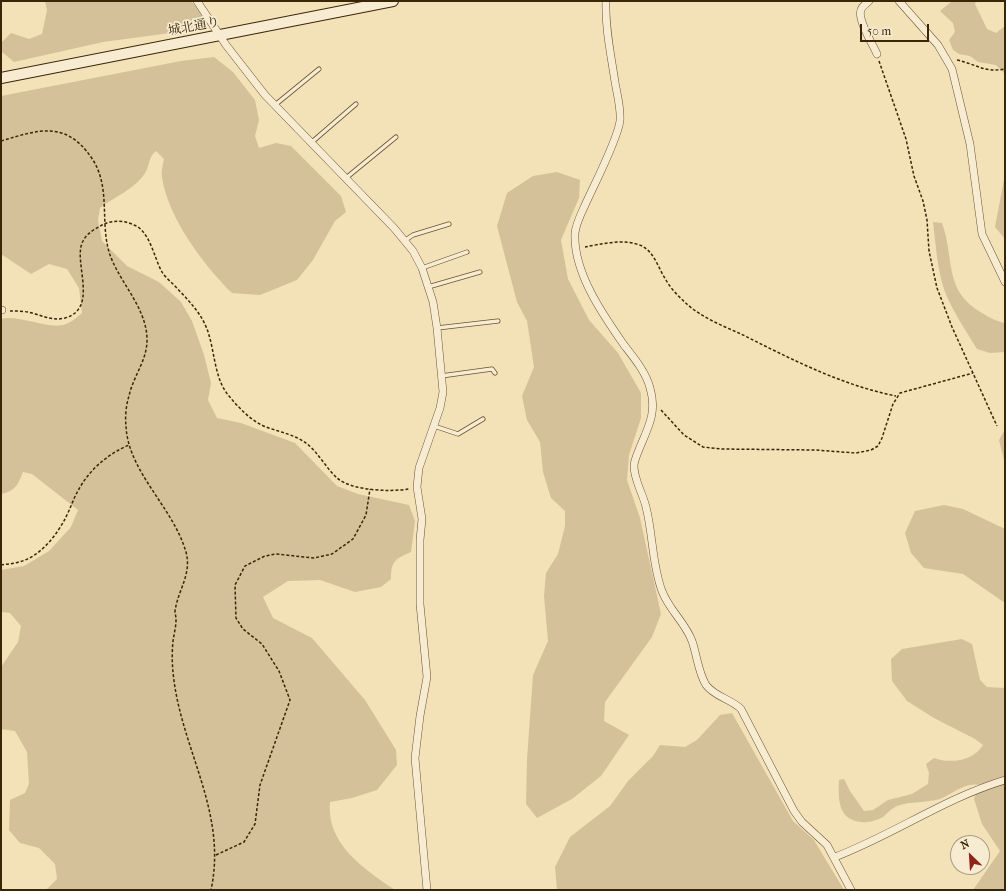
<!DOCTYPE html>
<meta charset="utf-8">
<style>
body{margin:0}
#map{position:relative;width:1006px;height:891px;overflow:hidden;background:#f3e1b8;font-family:"IM FELL French Canon",serif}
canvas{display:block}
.frame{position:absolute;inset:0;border:2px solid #3b2507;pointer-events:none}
.north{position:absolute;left:950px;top:835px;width:40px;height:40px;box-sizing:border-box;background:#f7ecd1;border:1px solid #ac9c80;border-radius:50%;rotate:335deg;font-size:11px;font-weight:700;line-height:16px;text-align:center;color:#3b2507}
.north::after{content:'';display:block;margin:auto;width:14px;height:18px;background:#8f2418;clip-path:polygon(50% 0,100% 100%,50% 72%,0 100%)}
.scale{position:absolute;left:860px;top:24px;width:69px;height:18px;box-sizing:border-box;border:2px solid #3b2507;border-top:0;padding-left:5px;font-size:12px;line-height:14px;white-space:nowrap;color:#3b2507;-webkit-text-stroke:3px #f7ecd1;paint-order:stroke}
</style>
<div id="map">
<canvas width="1006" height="891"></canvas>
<div class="frame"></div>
<div class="north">N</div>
<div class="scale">50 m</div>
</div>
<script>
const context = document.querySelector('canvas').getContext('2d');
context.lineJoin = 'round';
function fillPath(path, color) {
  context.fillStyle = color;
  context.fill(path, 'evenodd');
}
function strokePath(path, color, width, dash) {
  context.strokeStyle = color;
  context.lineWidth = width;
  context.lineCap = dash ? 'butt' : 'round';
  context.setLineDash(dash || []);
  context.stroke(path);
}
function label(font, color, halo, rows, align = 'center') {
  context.font = font + ' "IM FELL French Canon","Noto Serif JP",serif';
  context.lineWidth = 3.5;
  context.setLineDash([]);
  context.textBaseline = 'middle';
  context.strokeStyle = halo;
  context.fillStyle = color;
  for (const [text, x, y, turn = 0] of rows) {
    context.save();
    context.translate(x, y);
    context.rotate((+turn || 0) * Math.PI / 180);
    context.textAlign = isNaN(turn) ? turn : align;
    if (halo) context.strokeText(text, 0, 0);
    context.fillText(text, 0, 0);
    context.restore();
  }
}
const green = new Path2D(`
 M45,1H191L205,18L200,29L103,42L14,62L1,51L2,42L11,33L29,39L42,34L47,10Z
 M952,1H976L975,4L987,29L996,33L1005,26V74L996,65L978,62L970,56L959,54L953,50L949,40L955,32L953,23L940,11Z
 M214,57L233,72L255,100L259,120L255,136L259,148L276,143L291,146L341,196L346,212L335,221L313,260L297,280L260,295L232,293C204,266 167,216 162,177C161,172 163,164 164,159L156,151C148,157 150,166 145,173C135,189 114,197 100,208L98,220L102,241L127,266L159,282L181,302L192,321L204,355L211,383L208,400L217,418L241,423L295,443L337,486L358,494L409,505L415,521L411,552C395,559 391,561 391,579L381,587L355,592L320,580L288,581L263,597L273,618L312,638L365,700L396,750L397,765L377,790L352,798L330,802C326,844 364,869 395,890H46L57,879L55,864L39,848L20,843L9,830L10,800L25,793L29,784L27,752L15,731L1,729V667L18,642L21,626L10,613L1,612V570L24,566L49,551L71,527L78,510L32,474L23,472C18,485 15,491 1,494V319C19,314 51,331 66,324C72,322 77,317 82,313L79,288L67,269L49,264L31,274L1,254V96L181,61Z
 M557,172L580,180L579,198L561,240L568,279L589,320L618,353L641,393V418L629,455L627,480L640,518L661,614L652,637L605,702L604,721L629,735L601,776L572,799L537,818L526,804L527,759L533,675L548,641L544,596L546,573L558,554L565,526V511L551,498L543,472L540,442L527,420L522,396L534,367L527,321L517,302L497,226L507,193L533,176Z
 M1005,174V239L995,227Z
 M933,222L942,223C955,259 943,291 982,313C990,318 996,321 1005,323V352L990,353L977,349C966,331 953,312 945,292C937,270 936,245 933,222Z
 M1005,429V464L999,440Z
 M944,505L963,509L1005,529V603L963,574L924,568L911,553L905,533L915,511Z
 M962,639L972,644L980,680L987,687L1005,688V890H973L1000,851L982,824L974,799L979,785C964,782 953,794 940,799C926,803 910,801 897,806C890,809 888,813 883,817C877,820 869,823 862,822C838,820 838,800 839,780L844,779L850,791L864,811L873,810L888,800L912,794L928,784L929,773L926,764L934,758C950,764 974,761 983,745L975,739L934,718L907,701L892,681L891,659L902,649Z
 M732,713L793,821L814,840L844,890H557L555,867L570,837L610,806L628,781L653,756L660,745L685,747L697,740L720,715Z`);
const path = new Path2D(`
 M957,60C976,64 984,73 1005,69
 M879,61L906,139L914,176L923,201L927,220L929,251L937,288L952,327L997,426
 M1,141C38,130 65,120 91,157C112,187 99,222 110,255C121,285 148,309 147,342C146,362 133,377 129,396C126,405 125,417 126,426C128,472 173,507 186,552C192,574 178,590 175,611C175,615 176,615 176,620C176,627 174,634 173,641C172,651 172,662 173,672C180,748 228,811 211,890
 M585,247C601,244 625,238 642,246C655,253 658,268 666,280C671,289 680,298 688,305C703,318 723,326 741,334C791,359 841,385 896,396
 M10,311C17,311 25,311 32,313C43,316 53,321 65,318C100,308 72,261 83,241C87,233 95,229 102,225C112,220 124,220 134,225C150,231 154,258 162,272C165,277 170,281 174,285C187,299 200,311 207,329C215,350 214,379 229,396C239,408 251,421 266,427C280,432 295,435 306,443C318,452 326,468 337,478C352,491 390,492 409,489
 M661,410L684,435L703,447L722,449L816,450L856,453L871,450L878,446L882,438L893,404L900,393L973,373
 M1,565C7,564 13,564 19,562C40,557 57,535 66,517C71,507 74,497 79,489C90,469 108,454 129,445
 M216,855L244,842L255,824L260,785L290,700L279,671L262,644L243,629L236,618L235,585L245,566L265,556L276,554L314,558L332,554L353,539L366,515L370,489`);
const lane = new Path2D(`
 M275,105L319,69
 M312,142L356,104
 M346,178L396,137
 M404,241L413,235L449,224
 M422,268L467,252
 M428,287L480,272
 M437,328L498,321
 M441,376L492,369L495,373
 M434,426L458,434L483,419`);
const street = new Path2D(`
 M197,1L226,45L265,95L394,228L413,251L422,268L433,302L437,328L443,392L440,408L419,468L417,487L422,519L420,540V604L427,677L420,716L415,758L427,890
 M606,1C605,28 611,55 615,82C617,94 621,108 620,121C617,141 595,183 586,203C582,212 576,223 575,233C573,272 603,315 624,345C634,358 646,372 650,388C657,411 649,426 640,447C638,453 634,460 634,466C634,480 643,494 646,507C653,534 652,565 662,591C669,610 685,622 692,641C697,655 698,672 706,685C715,697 731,699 741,709L794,811L802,822L827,845L851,890
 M869,1C866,4 862,6 861,10C857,19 873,45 877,54
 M899,1L938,45L952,69L970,144L982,234L1005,282
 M1,310H2
 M835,857C893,835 945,798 1005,780`);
const secondary = new Path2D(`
 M1,78L393,1`);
const streetNames = [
 ["城北通り",194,27,-11]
];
fillPath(green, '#d4c19a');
strokePath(lane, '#695433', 5);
strokePath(street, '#695433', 8);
strokePath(secondary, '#3b2507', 12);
strokePath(path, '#3b2507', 1.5, [3, 2]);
strokePath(lane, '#f7ecd1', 3.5);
strokePath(street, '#f7ecd1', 7);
strokePath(secondary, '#f7ecd1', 10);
label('13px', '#3b2507', '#f7ecd1', streetNames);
</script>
